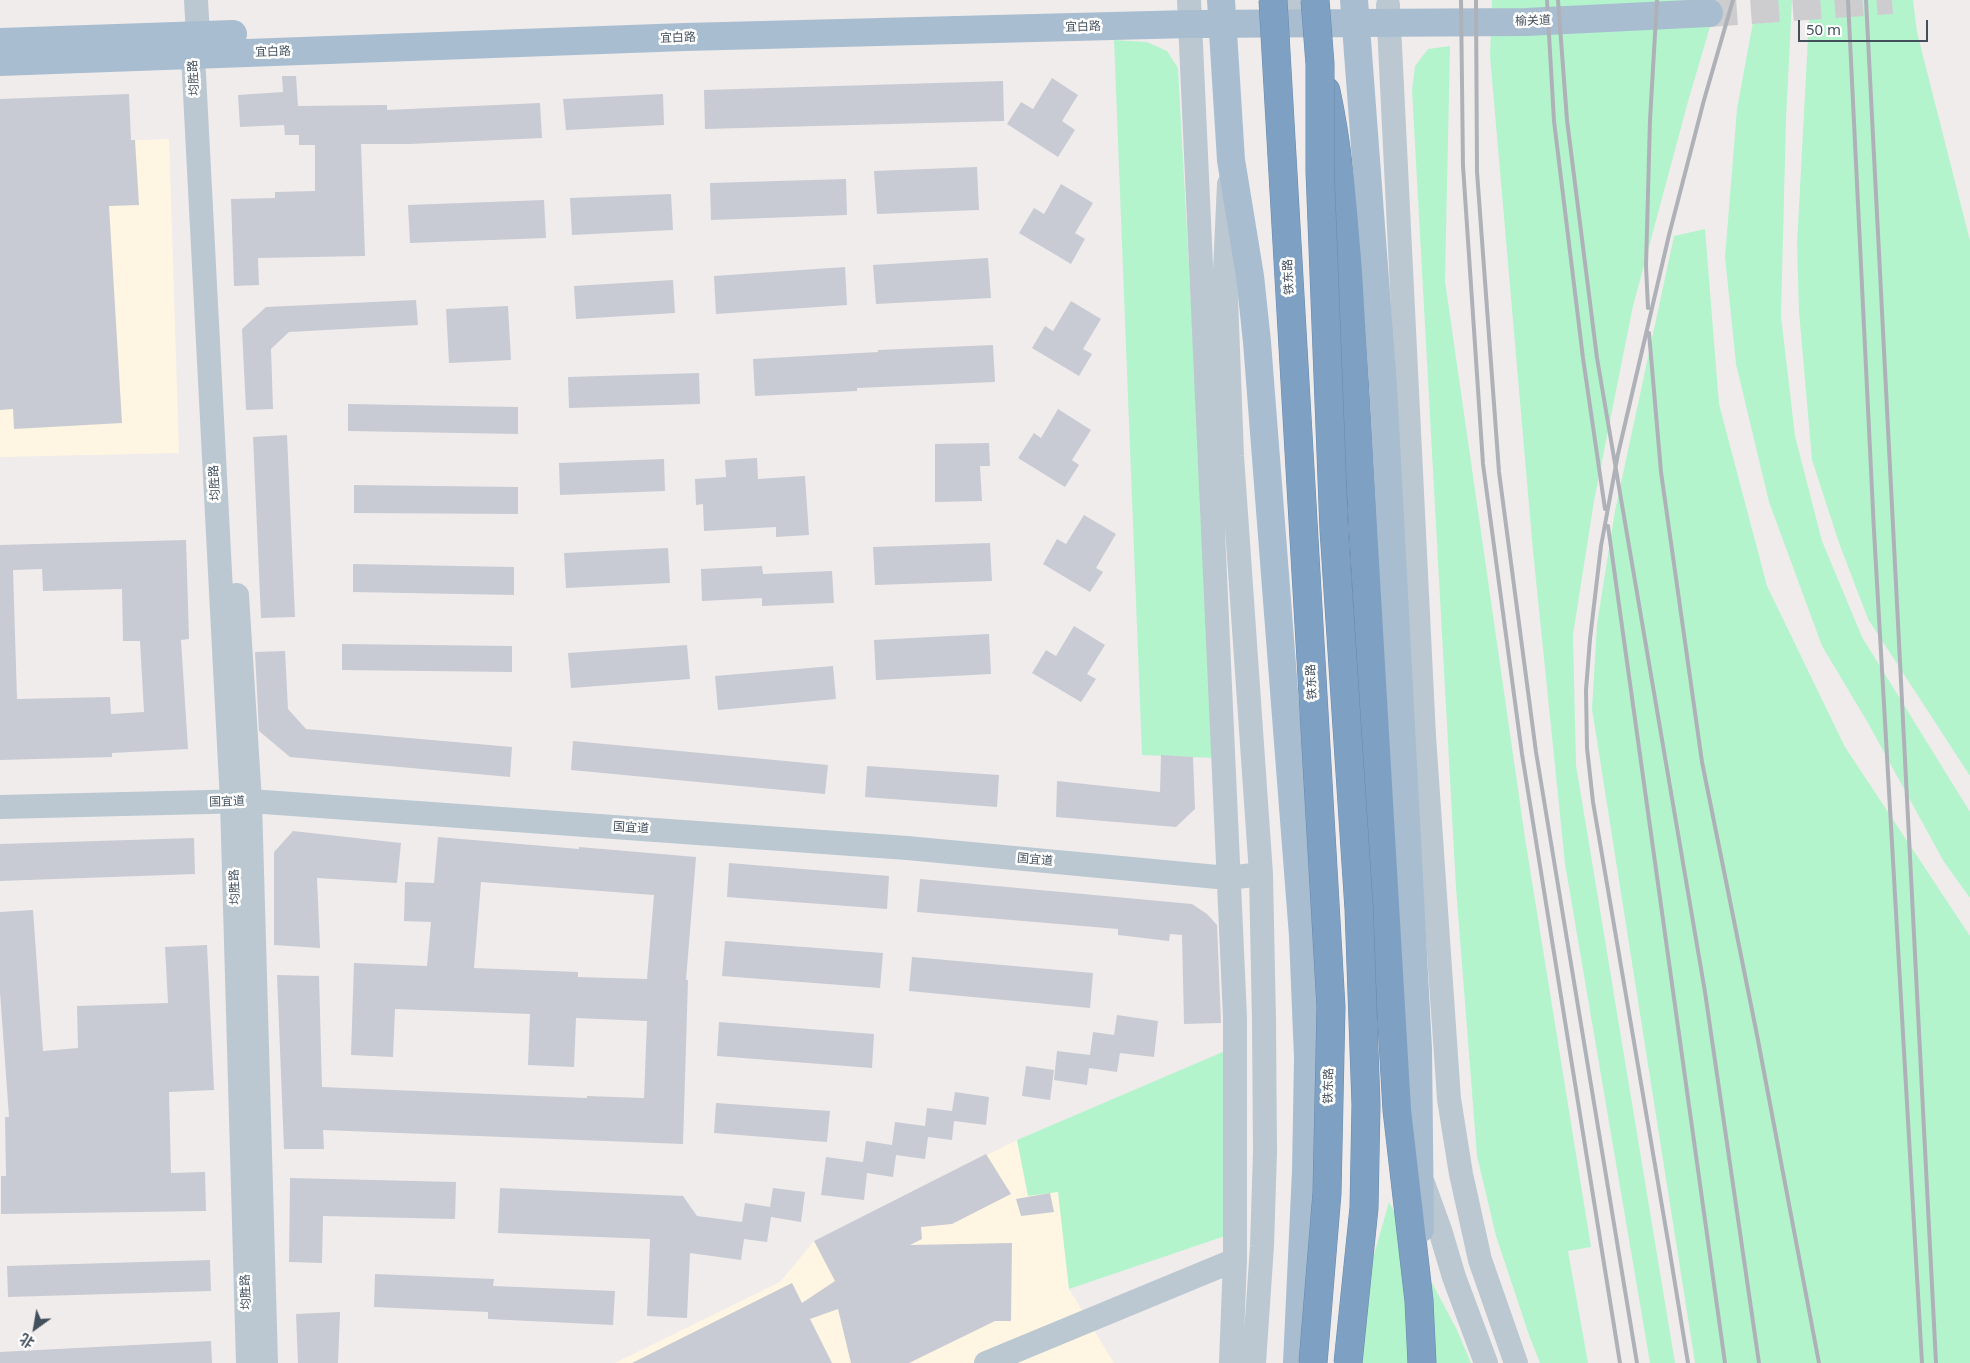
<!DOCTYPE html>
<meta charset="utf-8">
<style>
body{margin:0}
#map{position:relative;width:1970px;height:1363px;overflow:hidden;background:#f0ecec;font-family:"Noto Sans","Noto Sans SC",sans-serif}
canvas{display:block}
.north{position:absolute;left:10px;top:1303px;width:50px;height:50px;-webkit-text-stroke:4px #fff;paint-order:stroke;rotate:212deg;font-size:14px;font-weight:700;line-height:20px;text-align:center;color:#43505c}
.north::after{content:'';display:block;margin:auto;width:18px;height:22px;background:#43505c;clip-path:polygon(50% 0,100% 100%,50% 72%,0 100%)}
.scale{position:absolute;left:1798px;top:20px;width:130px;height:22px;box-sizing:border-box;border:2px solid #43505c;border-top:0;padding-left:6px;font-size:15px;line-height:18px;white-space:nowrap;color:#43505c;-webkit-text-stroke:4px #fff;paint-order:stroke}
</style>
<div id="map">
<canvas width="1970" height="1363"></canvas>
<div class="north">北</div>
<div class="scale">50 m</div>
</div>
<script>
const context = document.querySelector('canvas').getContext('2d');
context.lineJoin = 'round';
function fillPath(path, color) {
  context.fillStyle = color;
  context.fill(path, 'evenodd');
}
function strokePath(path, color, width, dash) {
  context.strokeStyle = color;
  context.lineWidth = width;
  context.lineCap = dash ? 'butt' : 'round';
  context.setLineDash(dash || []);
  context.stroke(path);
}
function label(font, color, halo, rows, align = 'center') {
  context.font = font + ' "Noto Sans","Noto Sans SC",sans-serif';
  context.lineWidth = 5;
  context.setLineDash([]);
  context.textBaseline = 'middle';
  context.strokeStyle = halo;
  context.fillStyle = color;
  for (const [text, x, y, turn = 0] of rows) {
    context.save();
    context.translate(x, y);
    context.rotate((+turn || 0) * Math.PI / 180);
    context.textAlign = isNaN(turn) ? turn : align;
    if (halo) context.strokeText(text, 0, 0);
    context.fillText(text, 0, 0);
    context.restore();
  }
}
const commercial = new Path2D(`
 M169,139L179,453L0,457V146Z
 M1017,1140L1028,1195L1058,1191L1069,1289L1114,1363H615L780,1282L814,1241Z`);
const green = new Path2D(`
 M1492,0H1718L1689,98L1633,306L1594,501L1573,635L1576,765L1675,1363H1650L1565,864L1533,551L1490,56Z
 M1757,0H1792L1786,119L1781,316L1795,436L1822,541L1862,637L1970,812V898L1944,862L1868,723L1822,646L1769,502L1736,364L1725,257L1737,109Z
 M1810,0H1913L1917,32L1970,241V776L1868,619L1839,543L1812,460L1799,312L1797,244Z
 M1114,40L1147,42L1167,51L1178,68L1216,758L1142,755Z
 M1450,46L1445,281L1525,838L1591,1247L1568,1251L1588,1363H1540L1529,1335L1496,1236L1477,1156L1456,888L1412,90L1415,66L1428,49Z
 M1705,229L1719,404L1767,586L1845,747L1970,936V1363H1695L1592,709L1597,624L1615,511L1674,236Z
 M1225,1051L1231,1234L1069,1289L1058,1192L1028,1196L1017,1140Z
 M1389,1202L1457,1330L1471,1363H1343Z`);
const building = new Path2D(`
 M282,76H296L298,106L387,105V110L540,103L542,138L410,144H361L365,256L258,258L259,285L234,286L231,199L275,198V192L315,191V145H299V135H285L284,125L240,127L238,95L283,92Z
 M1052,78L1078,95L1062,121L1075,130L1058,157L1007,124L1021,102L1033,109Z
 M1003,81L1004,121L705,129L704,90Z
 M129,94L131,140H135L139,205L109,206L122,423L14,429L13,409L0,410V99Z
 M663,94L664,125L566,130L563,99Z
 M977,167L979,210L877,214L874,171Z
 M846,179L847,215L711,220L710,183Z
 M1061,184L1093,203L1075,233L1085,239L1071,264L1019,233L1034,208L1044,214Z
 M671,194L673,230L572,235L570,198Z
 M544,200L546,238L410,243L408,205Z
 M988,258L991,298L876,304L873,265Z
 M845,267L847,305L716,314L714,276Z
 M673,280L675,313L576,319L574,286Z
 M416,300L418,325L289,332L271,349L273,409L246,410L242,329L266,307Z
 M1071,301L1101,319L1083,349L1092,354L1079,376L1032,348L1045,326L1053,331Z
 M508,306L511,360L449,363L446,309Z
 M993,345L995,382L857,388V391L755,396L753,359L878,352V350Z
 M699,373L700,404L569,408L568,377Z
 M348,404L518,407V434L348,431Z
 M1058,409L1091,430L1072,460L1079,465L1065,487L1018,458L1034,433L1041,438Z
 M287,435L295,617L261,618L253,437Z
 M989,443L990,466H980L982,501L935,502V444Z
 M757,458L758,479L805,476L809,535L776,537V527L704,531L703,504L696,505L695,479L726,477L725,460Z
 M664,459L665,491L560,495L559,463Z
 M354,485L518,487V514L354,513Z
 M1084,515L1116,534L1096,568L1103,572L1090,592L1043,564L1057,539L1066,544Z
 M186,540L189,639L181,640L188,749L112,753V757L0,760V545ZM42,569L43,591L122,589L123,641H140L144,712L111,714L110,697L17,699L13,570Z
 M990,543L992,581L875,585L873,547Z
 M668,548L670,583L566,588L564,553Z
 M353,564L514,567V595L353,592Z
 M762,566L763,574L832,571L834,603L762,606V598L702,601L701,569Z
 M1074,626L1105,645L1087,674L1096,679L1081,702L1032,673L1046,650L1056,656Z
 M989,634L991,674L876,680L874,640Z
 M342,644L512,646V672L342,670Z
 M687,645L690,679L571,688L568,653Z
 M285,651L288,709L306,729L512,747L510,777L290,757L259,731L255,652Z
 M833,666L836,699L718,710L715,676Z
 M573,741L828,765L825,794L571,770Z
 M1161,755L1193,757L1195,809L1176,827L1056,817L1057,781L1160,792Z
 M867,766L999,775L997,807L865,797Z
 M293,831L401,843L397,883L317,878L320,948L274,945V852Z
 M438,837L579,849V847L696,857L686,980H688L683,1144L323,1130L324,1149H284L277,975L319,976L322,1087L587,1098V1096L644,1098L647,1021L576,1018L574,1067L528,1065L530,1014L395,1009L393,1057L351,1055L354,963L427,966L431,922L404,921L405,882L434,883ZM481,882L654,895L647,979L578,977V972L474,968Z
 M194,838L195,874L0,881V844Z
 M729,863L889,876L887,909L727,897Z
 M920,879L1192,904L1207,914L1217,925L1221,1023L1184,1024L1182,935L1170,934L1169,941L1118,935V929L917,912Z
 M33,910L43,1051L78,1048L77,1006L168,1003L165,947L207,945L214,1090L169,1092L171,1173L205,1172L206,1211L1,1214V1176H6L5,1117H9L0,992V912Z
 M725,941L883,953L880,988L722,976Z
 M912,957L1093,973L1090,1008L909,991Z
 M1117,1015L1158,1021L1154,1057L1120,1053L1117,1072L1089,1068L1087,1085L1054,1080L1057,1051L1090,1055L1093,1032L1114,1035Z
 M719,1022L874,1034L872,1068L717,1056Z
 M1026,1066L1054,1070L1050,1100L1022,1096Z
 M955,1092L989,1097L986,1125L954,1121L952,1140L928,1137L925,1159L896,1155L893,1177L867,1173L864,1200L821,1195L826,1157L863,1162L866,1141L892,1145L895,1122L925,1126L927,1108L952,1111Z
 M716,1103L830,1111L827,1142L714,1133Z
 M986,1154L1011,1194L952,1224L921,1227L922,1239L910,1245L1012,1243L1011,1321H995L909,1363H851L838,1309L810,1319L832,1363H632L792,1283L802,1303L835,1281L814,1241Z
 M290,1178L456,1182L455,1219L323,1216L322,1263L289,1262Z
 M500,1188L683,1196L697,1216L742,1222L745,1203L770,1207L773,1188L805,1192L801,1222L771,1217L767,1242L744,1239L741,1260L690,1253L687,1318L647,1316L650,1239L498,1233Z
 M1050,1193L1054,1212L1021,1216L1016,1199Z
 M210,1260L211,1291L8,1297L7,1266Z
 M375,1274L494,1279L493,1286L615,1291L613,1325L488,1319V1312L374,1307Z
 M340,1312L338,1363H298L296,1314Z
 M211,1341L212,1363H0V1352Z`);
const majorTunnel = new Path2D(`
 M1709,13L1892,0`);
const minor = new Path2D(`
 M196,0L198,35L193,55L232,802L248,1363
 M1189,0L1235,1017V1260L1231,1363
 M1297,0V4
 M1388,5L1424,736L1449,1099L1461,1174L1480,1260L1516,1363
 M1229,184L1225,271L1232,456L1261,874L1264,1021L1265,1152L1262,1246L1254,1363
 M237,595L250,801L266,1363
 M0,807L250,801L907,848L1228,878L1261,874
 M1423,1183L1440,1230L1454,1277L1486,1363
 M986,1363L1235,1260`);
const major = new Path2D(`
 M1221,0L1231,160L1250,276L1257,342L1303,936L1308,1058L1306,1171L1297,1363
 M1354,0L1383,386L1418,1049L1420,1229
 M0,42L233,34
 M0,62L685,37L1190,24L1526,22L1709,13`);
const highway = new Path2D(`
 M1326,91C1339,151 1343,211 1348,272L1397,1110L1419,1301L1422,1363`);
const rail = new Path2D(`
 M1461,0L1463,166L1483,464L1522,754L1620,1363
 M1476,0L1477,172L1499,472L1536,752L1637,1363
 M1547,0L1554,121L1583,358L1605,509
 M1558,0L1567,120L1597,358L1705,992L1759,1363
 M1848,0L1874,531L1922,1363
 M1866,0L1936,1363
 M1648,308L1646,266L1650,120L1657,0
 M1649,333L1661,472L1702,762L1757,1035L1819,1363
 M1608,526L1725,1363
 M1688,1363L1669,1247L1593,802L1587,748L1586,690L1590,639L1601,546L1618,454L1669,235L1704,100L1733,0`);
const highwayBridge = new Path2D(`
 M1273,0L1331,1007L1327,1193L1313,1363
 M1315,0L1320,64V171L1334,530L1359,909L1366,1105L1364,1208L1348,1363`);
const streetNames = [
 ["榆关道",1533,21,-2],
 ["宜白路",1083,27,-2],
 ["宜白路",678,38,-2],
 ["宜白路",273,52,-2],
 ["均胜路",194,78,-93],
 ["铁东路",1289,277,-93],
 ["均胜路",215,483,-93],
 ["铁东路",1312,682,-93],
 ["国宜道",227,802,-2],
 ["国宜道",631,828,4],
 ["国宜道",1035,860,5],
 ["均胜路",235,887,-92],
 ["铁东路",1329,1086,-89],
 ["均胜路",246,1292,-92]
];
fillPath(commercial, '#fef6e2');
fillPath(green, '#b4f4cd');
fillPath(building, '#c8cbd3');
strokePath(majorTunnel, '#cdcdcf', 28, [28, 14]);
strokePath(highway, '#698aae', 29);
strokePath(minor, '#bbc8d1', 24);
strokePath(major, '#a8bdd0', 28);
strokePath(highway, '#7ea0c3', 28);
strokePath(rail, '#aeb2b8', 4);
strokePath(highwayBridge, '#698aae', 29, []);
strokePath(highwayBridge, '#7ea0c3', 28);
label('12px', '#43505c', '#fff', streetNames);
</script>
